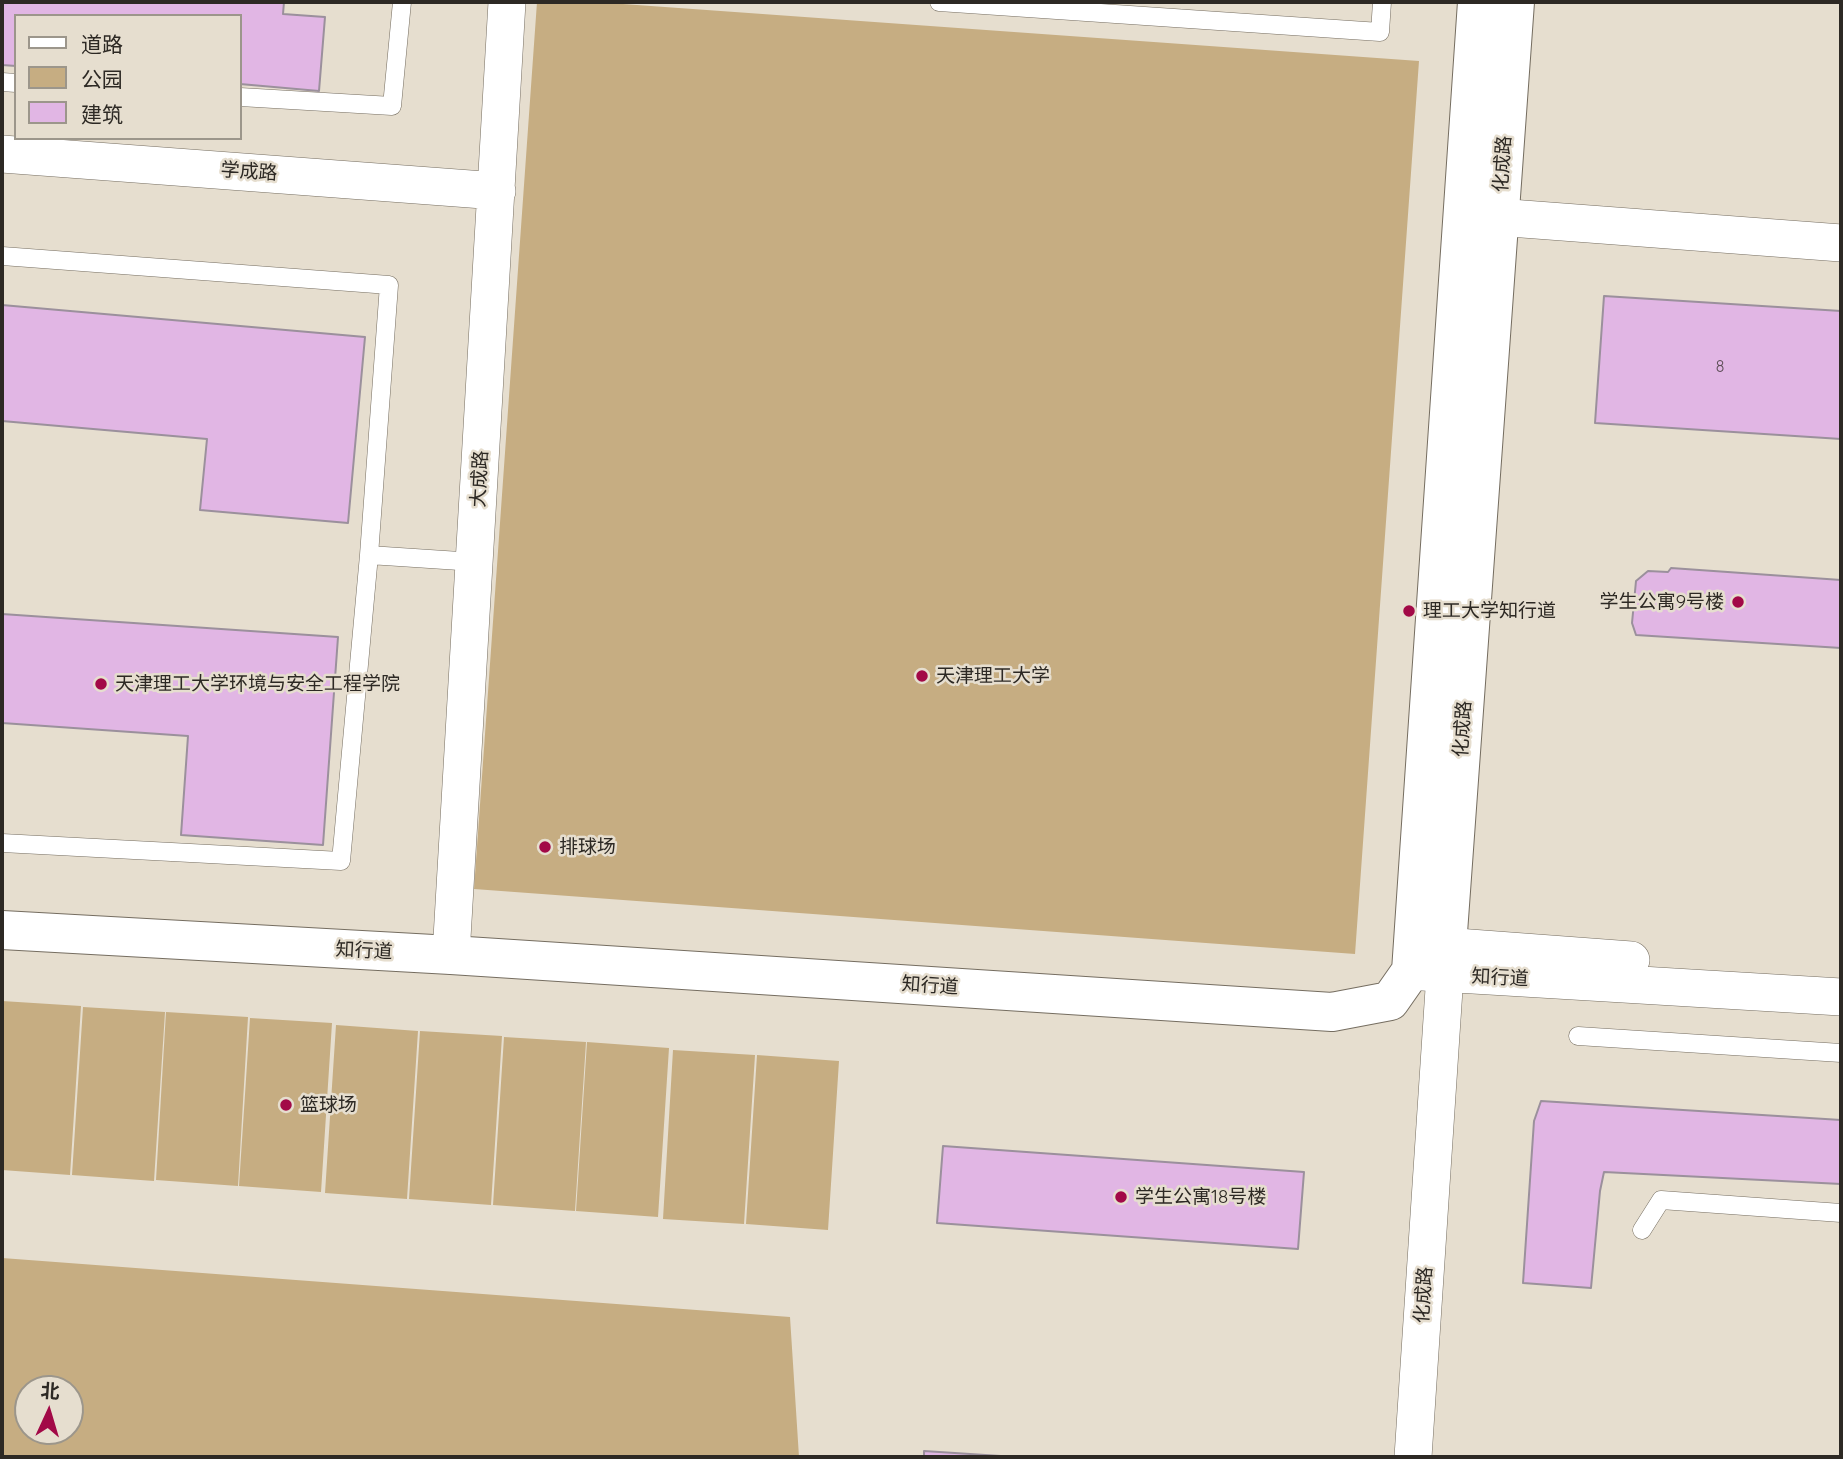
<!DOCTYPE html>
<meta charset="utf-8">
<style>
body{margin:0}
#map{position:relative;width:1843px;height:1459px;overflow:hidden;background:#e6decf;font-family:Quicksand,"Noto Sans SC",sans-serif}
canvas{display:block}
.frame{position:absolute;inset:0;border:4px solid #2d2924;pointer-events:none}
.legend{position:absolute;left:14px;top:14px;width:228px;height:126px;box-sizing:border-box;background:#e6decf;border:2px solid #9c968b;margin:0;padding:9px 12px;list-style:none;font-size:21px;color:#2d2924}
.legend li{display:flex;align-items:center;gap:14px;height:35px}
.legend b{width:35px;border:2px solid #9c968b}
.north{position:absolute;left:14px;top:1375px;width:70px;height:70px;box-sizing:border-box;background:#e6decf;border:2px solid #9c968b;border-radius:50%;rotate:4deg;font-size:19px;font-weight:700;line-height:28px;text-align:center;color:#2d2924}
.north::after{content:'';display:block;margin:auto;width:24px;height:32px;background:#a20947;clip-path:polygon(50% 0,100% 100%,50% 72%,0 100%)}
</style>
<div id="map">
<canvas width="1843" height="1459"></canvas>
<div class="frame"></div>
<ul class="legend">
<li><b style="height:9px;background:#fff"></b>道路</li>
<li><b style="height:19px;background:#c6ad82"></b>公园</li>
<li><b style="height:19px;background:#e1b6e4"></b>建筑</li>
</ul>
<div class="north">北</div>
</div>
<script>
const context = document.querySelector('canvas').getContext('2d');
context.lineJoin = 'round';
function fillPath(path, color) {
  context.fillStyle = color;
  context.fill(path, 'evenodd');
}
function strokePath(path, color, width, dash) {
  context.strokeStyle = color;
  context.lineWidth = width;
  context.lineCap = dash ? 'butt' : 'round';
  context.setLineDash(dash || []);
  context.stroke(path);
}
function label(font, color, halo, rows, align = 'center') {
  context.font = font + ' Quicksand,"Noto Sans SC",sans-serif';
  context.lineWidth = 5;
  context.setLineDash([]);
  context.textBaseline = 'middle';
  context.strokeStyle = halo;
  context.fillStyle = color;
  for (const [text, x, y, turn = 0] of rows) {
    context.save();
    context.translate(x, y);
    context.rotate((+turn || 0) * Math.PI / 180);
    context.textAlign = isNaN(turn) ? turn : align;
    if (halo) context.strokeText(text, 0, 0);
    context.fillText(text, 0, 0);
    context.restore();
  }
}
const green = new Path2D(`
 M537,2H595L1419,61L1355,954L474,889Z
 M2,1001L81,1006L70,1175L2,1170Z
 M83,1007L165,1012L154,1181L72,1175Z
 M166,1012L248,1017L238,1186L156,1180Z
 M250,1018L332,1023L321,1192L239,1186Z
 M336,1025L418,1031L407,1199L325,1193Z
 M420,1031L502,1036L491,1205L409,1199Z
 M504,1037L586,1042L575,1211L493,1205Z
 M587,1042L669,1048L658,1217L576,1211Z
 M673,1050L755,1055L744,1224L663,1219Z
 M757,1055L839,1061L828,1230L746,1224Z
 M2,1258L790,1317L799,1457H2ZM28,1389H70V1431H28Z`);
const building = new Path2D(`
 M2,2H284L283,14L325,17L319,91L240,84V16H16V66L2,65Z
 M1604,296L1841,311V439L1595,423Z
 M2,305L365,337L348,523L200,510L207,439L2,421Z
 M1671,568L1841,580V648L1636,635L1632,623L1636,581L1648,571L1668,572Z
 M2,614L338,637L323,845L181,835L188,736L2,723Z
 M1541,1101L1841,1120V1184L1604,1172L1600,1191L1591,1288L1523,1283L1534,1121Z
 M943,1146L1304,1172L1298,1249L937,1223Z
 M924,1451L1016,1457H924Z`);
const service = new Path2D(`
 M939,2L1380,32L1382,2
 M2,82L16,83
 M240,97L392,106L402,2
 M2,256L389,285L369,555L475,562
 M2,843L341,861L369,555
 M1578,1036L1841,1053
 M1642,1230L1661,1200L1841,1213`);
const minor = new Path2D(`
 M2,154L497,191
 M1470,215L1841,243
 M1416,944L1631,960
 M451,955L507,2
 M1423,972L1841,997
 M1413,1457L1445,974`);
const tertiary = new Path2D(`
 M2,930L451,955L1332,1012L1390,1001L1411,971L1477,2
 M1445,974L1515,2`);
const markers = [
 [1738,602,7,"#a20947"],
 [1409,611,7,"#a20947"],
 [922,676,7,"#a20947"],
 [101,684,7,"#a20947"],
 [545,847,7,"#a20947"],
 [286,1105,7,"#a20947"],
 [1121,1197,7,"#a20947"]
];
const numberNames = [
 ["8",1720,367]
];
const streetNames = [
 ["化成路",1503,164,-86],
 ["学成路",249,172,4],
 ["大成路",480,479,-87],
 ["化成路",1463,729,-86],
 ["知行道",364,951,3],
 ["知行道",1500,978,3],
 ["知行道",930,986,4],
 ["化成路",1424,1295,-86]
];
const poiNames = [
 ["学生公寓9号楼",1724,602,"right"],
 ["理工大学知行道",1423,611],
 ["天津理工大学",936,676],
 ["天津理工大学环境与安全工程学院",115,684],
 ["排球场",559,847],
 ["篮球场",300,1105],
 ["学生公寓18号楼",1135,1197]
];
fillPath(green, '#c6ad82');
fillPath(building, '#e1b6e4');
strokePath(building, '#9b909c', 2);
strokePath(service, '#756d60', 19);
strokePath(minor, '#756d60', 38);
strokePath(tertiary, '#756d60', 40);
strokePath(service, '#fff', 18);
strokePath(minor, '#fff', 37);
strokePath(tertiary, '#fff', 38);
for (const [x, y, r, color] of markers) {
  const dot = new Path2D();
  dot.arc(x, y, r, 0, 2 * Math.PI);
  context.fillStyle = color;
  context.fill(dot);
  strokePath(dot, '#e6decf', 2.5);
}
label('16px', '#5a4c54', null, numberNames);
label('19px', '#2d2924', '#e6decf', streetNames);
label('19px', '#2d2924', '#e6decf', poiNames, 'left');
</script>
